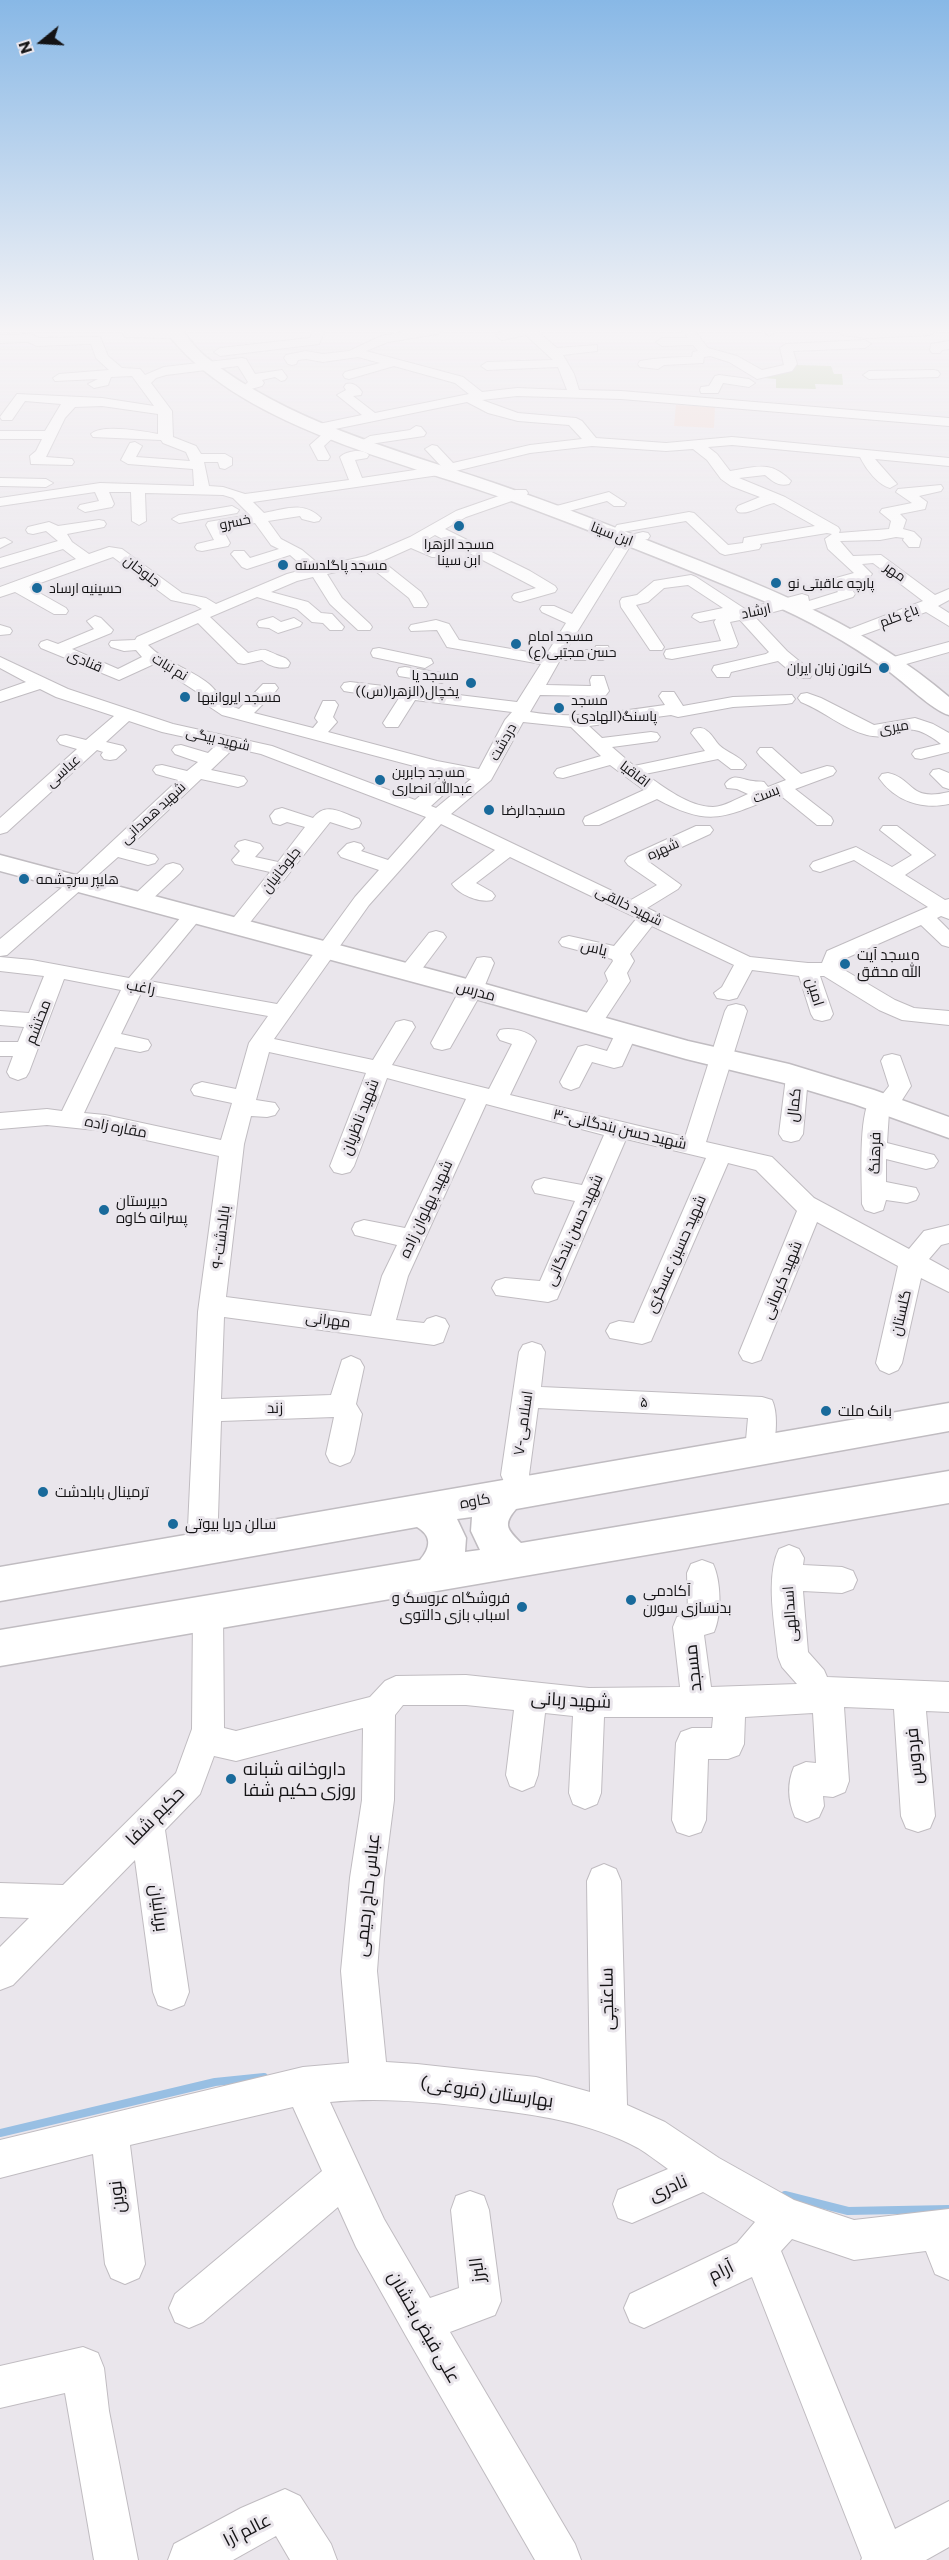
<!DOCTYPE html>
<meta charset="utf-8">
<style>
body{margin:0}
#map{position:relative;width:949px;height:2560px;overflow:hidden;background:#eae6ec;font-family:Commissioner,sans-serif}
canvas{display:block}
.north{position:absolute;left:12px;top:12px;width:60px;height:60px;-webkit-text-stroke:4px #eae6ec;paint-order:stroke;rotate:252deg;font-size:16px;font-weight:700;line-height:24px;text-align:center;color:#141315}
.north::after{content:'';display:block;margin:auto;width:21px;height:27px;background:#141315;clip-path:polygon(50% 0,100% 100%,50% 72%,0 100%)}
</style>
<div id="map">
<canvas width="949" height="2560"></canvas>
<div class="north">N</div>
</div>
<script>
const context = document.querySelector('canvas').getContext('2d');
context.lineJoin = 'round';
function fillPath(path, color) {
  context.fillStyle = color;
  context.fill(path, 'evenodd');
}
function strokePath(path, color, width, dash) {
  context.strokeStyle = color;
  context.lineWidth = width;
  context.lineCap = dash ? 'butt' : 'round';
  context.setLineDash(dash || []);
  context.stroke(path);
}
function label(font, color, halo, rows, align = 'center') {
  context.font = font + ' Commissioner,Cairo,sans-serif';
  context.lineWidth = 6;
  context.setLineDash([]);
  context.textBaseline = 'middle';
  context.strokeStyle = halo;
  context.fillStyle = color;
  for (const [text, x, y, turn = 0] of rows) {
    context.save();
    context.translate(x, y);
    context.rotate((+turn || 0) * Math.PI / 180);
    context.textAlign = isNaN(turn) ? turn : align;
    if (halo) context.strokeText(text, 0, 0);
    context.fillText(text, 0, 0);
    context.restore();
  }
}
const education = new Path2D(`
 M676,405L715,407L714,428L674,426Z`);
const green = new Path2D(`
 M797,365L831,366L834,374H842L843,385L815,384L816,389L776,388V379L764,378L766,375L790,371Z`);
const stream = new Path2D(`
 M0,2133L215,2082L264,2077
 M785,2195L848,2211L949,2209`);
const minor = new Path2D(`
 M129,330H175L181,334L175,338L125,337L123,334Z
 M313,330H325L319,344L220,356L214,352L220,348L310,338Z
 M415,330H443L437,334L388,342L366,351L463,377L482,392L517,388L567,390L558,367L487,370L481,366L487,362L553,360L526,335L502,340L496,336L498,333L513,330H536L557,348L597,345V351L563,355L574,374L579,390L621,391L949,418V426L621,399L517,396L482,400L518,413L576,418L582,421L596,438L666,443L732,437L949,458V466L875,459L897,484L890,488C878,485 866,469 860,457L732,445L708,447L717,454L730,471C757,467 770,460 791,481L789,484C779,487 772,481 765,475L739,478L785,497L838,527L840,530L839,533L889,529L891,521L880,512L882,509L912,503L896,492L898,489L941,485L943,488L941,491L919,496L927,502L925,509L900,514L906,520L903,529L914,532L921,539L919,547H909L903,540L904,538L896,537L880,540L840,541L853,556L881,555L935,595L949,589V600L938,606L949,613V626L926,612L854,638H842L840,635L842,632L923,601L873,563L862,564L872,574L868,579L848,584L855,594L853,597L799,614L793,612L792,607L755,617L787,651L810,670L812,674L810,678H798L778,661L731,672L729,677H717L712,670L714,666L766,654L769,652L740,620L730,622L738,644L736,647L672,659L666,658L664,654L666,650L721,641L714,622L716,619L700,622L692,617L694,614L723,608L688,585L664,588L648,602L636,605L664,647L662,650H650L621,607L620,601L622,598L637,595L654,581L691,575L696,577L745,609L802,594L808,596L809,601L838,592L832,584L836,578L854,573L828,549L825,539L832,534L827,533L760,544L761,546L759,549L725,555L720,553L686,521L622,532L617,531L615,528L617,525L689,512L694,513L728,545L743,543L744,538L749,537L815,526L774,503C762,505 749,515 738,512L736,509L738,506L760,497L731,486L721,479L707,460L693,449L666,451L592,446L530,453L439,475L253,502L264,513C286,509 304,501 321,518L319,521L314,522L302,519L300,516L268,521L281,539L302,550L321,566L366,556L410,537L456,511L516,490H526L528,493L526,496L466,517L445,529L530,571L555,586L557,589L555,592L520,602L514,600L512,597L514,594L536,588L435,535L423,542L445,554L442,557H432L411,548L382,561L421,592L428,604L426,607H414L409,598L368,565L327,574L342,598L370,624L372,627L370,630H358L330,604L313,577L297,581L271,592L308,602L321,613L332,614L344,627L342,630H330L323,623L312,622L297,609L257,597L210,617L248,653C267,649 261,648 277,655C284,658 286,657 290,663L288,667C279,669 269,666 262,660L244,664L238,663L198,623L148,645C164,662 191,669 209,684C219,693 225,705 239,709L263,684H275L278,688L275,692L254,713L313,728L318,722L315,718L323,701H335L338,705L333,717L337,722L328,732L437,761L479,769L505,720L512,712L415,700L398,727H386L383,723L399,698L350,692L344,691L341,687L344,683L350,682L517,702L541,664L447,647L437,630L411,631L409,628L411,625L436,620L449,624L459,640L546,655L566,623L542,612L540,609L542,606H554L572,614L622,537L643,532L648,533L650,536L648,539L632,543L566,650H594L596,646H608L611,655L603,660H560L546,685L591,686L590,680L592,676H604L609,691L606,695L600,696L540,695L530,712C575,720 619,711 665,705L659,696L662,692H674L683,706L733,697L792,695L795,699L792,703L786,704L733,707L678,717L671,715L589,726L602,738L651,732L657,733L660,737L657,741L612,747L634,766L705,751L691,733L694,729C699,728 703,727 707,731C712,734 715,741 719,745C727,753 739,755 746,765L743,769H731L718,759L645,774C664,787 689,807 713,807C724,807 738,798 748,794L737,789L727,788L725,784C734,772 742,780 753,781C757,782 760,781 764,782L768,787L786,780L760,756L757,752L760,748H772L801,774L827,766L833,767L836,771L833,775L795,789L831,817L833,821L831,825H817L780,795C726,816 712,829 657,799L599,825H585L583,821L585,817L644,790L610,765L563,778L557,777L554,773L557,769L601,756L571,727L523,722L491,780L451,814L631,900L657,885L628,865L625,861L628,857L696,826H710L713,830L710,834L649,862L681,885L678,889L647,908L750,957L808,963H822L827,951L928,907L854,860L820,872L813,870L810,866L813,862L856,847L892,867L912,855L880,830L883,826H897L935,855L905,875L945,900L949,899V919L941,916L937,918L949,930V947L942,945L921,925L844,959L841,968L895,1000L914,1008L949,1011V1025L902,1020L879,1010L824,976H820L833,1014L830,1019L822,1021L814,1019L811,1014L799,976L752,970L737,998L729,1000L717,998L714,993L722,987L734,965L652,926L630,954L634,961L627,973L630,981L599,1028L591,1030L583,1028L580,1023L608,981L605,973L613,961L612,959L562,946L559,942L562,938L569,936L614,946L637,918L510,857L476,883L492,892L495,896L492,900C480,903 459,895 452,884L495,850L441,824L369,905L274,1039L373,1060L396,1022L404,1020L412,1022L415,1027L392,1065L489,1089L512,1044L500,1040L497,1035L500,1030C511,1027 530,1031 536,1041L510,1095L685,1137L725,1011L728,1006L736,1004L744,1006L747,1011L706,1142L772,1157L814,1198L909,1249L924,1231L949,1225V1243L941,1245L929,1259L949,1270V1292L921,1278L902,1363L898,1370L889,1374L880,1370L876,1363L898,1266L817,1222L761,1360L752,1363L743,1360L739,1353L797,1211L756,1170L728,1163L651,1341L642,1344L610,1338L606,1331L610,1324L619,1321L634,1323L706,1158L626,1139L557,1299L548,1302L496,1295L492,1288L496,1281L505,1278L540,1281L575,1201L535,1193L532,1187L535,1181L544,1178L582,1185L604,1135L486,1104L408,1276L396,1320L424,1323L427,1319L436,1316L445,1319L449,1326L443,1342L434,1345L224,1317L221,1399L331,1395L342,1360L351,1356L360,1360L364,1367L356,1404L362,1414L354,1454L350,1462L340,1466L330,1462L326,1454L334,1417L221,1421L217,1549L212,1558L202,1562L192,1558L187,1549L198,1312L219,1156L105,1131L47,1125L0,1129V1113L47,1109L62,1111L121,990L64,979L29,1072L26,1077L18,1080L10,1077L7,1072L13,1056H0V1042H18L24,1027L0,1025V1011L29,1013L44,976L0,971V957L32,960L129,978L187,910H201L204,914L149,981L277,1004L355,897L379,870L341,857L338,853L347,844L354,842L361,844L364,848L361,851L388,860L426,817L261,754L234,748L211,770L244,777L247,781L244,785L238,787L201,779L128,848L155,855L158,859L155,863L148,865L118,857L7,955L0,956V939L71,880L178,780L156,774L153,770L156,766L162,765L187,771L198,762L175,754L172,750L175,746L181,745L208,753L217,744L162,732L129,721L106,742L123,746L126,750L116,759L110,760L104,759L101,755L103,752L97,750L7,832L0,834V818L77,749L60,744L57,740L60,736L66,735L86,740L114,716L56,697L40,689L0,702V691L26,682L0,668V657L68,689L173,724L272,746L415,800L438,781H452L454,785L431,806L436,808L471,779L429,770L222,715L210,707L197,692L154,664L119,680L41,648L39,645L41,642L47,640L58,644L94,629L87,621L95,616L101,618L113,630L111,633L72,649L118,669L142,657L136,650L124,651L111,647L109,644L111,641L135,640L137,637L202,609L195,605L171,600L113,557L29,587L66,608L68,611L66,614H54L15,592L0,597V587L76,559L63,549L0,568V558L58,541L46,531L33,534L28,533L26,530L28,527L49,522L58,526L99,520L104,521L106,524L104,527L67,534L72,542L89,554L109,547L122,549L182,593L206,598L216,604L287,574L306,569L290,555L247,569L242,567L231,554L234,551H244L250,558L279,549L271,545L255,523L222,528L230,543L228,546L202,551L197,550L195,547L197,544L214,540L206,525L208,522L250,515L233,498L223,495L145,493L146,521L139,525L132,521L131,492H109L114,504L112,507L85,512L78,508L80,505L99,501L95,492L0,506V498L100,483L194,486L193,469L128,464L121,460L130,443L135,442L142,446L136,457L190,461L186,452L163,443L161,440L93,437L91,434C102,424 143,431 158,434V414L102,406L75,407L65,418L46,457L72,459L74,462L72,465L31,464L30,456L36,451L42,439H0V431H45L61,404L25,401L12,420H2L0,417L17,394L102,398L154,406L132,376L111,377L108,385L94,388L88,384L98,379L55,381L53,378L59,374L109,370L96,358L91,344L37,346L28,342L0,343V335L30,334L39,338L100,337L108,356L122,368L140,369L145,375L164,367L242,358L246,359L255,374L282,370L287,377L285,380L281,381L275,377L262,380L264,383L262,386L251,389L245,385L248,382L238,366L166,375L156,378L151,383L172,411L173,437L196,446L201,454H225L232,458V465L225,469L220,468L218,462H204L209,486L223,487L245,494L349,480L340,457C346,451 363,448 369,455L367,458L355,460L362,478L441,466L425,449L432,445L437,446L453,463L530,445L582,439L569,425L518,421L488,413L467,402L335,429L339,432L324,446L330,457L328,460H318L310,445L326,431H314L312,428L314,425L362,415L337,395L346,390L344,387L346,384C353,382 358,386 362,392L361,395L353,396L375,413L469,394L455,383L394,366L349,379L345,378L343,375L345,372L380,363L358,357L323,362L306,359L298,360L296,364L292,365L288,364L284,358L286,355L306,351L323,354L349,351L381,336ZM141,993L268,1016L249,1043L236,1089L202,1082L194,1085L191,1090L194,1095L232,1103L221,1140L105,1115L84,1113L115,1047L140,1052L148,1050L151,1045L148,1040L121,1034ZM269,1052L366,1073L330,1166L334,1172L342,1174L350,1172L354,1166L387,1078L466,1099L405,1228L364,1220L355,1223L352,1229L355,1235L397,1245L382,1276L371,1316L226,1297L244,1144L251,1116L267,1117L275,1115L279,1109L275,1103L256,1100Z
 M682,330H694L708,348L737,356L762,370L784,365L780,348L786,344L865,340L871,344L865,348L793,351L797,364L792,371L757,379L729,362L710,356L704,357L703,363L664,365L658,369L640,367L638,364L640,361C657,358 673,357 692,357L693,352L698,351L693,345L662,346L656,342L662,338H688Z
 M762,330H774L775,332L769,336Z
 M841,330H935L936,331L930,335L867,338L842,335Z
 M949,341V349L942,350L940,353H932L930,350L931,344Z
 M934,370L938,371L940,374L938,377L869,379L863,375L869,371Z
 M719,375L749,379L755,383L749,387L723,383L718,393H701L700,390L701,387L709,386L715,376Z
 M416,426L421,427L426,433L424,436L370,444L363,440L370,436L410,430Z
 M0,478L46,479L53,483L46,487L2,486H0Z
 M609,492L626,503L624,506H614L607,501L554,515L547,511L549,508Z
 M232,506L239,510L237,513L179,523L172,519L179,515Z
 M5,538L12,542L0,548V539Z
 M273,617L281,622L294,618L302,623L300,626L278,633L269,628L259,627L257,624L259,621Z
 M0,625L10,628L12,631L10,634L0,635Z
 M949,642V652L892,668L884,663L886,659Z
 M379,648L431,659L433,663L425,668L373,657L371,653L373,649Z
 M405,667L442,673L450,678L442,683L399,676L397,672L399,668Z
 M807,693L821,698L874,725L915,718L933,724L949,733V752L921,759L915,758L912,754L915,750L941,744C901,713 900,743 867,735C843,729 824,711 801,702L798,698L801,694Z
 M939,769L949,773V789L943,787L930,774L933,770Z
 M888,773C915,779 908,802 949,792V804C922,810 895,801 879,778L882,774Z
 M282,808L313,818C326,801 342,813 359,819L361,823L359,827L352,829L330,822L244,930L237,932L230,930L227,926L270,872L235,864L232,860L240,851L235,846L238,842L245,840L260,844L263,848L255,857L278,862L305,827L287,822L280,825L273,823L270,816L275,810Z
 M173,863L180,865L183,869L180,873L147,904H133L130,900L133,896L166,865Z
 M436,931L443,933L446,937L416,977L409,979L402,977L398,972L402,967L429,933Z
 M484,957L491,958L494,963L483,990L450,1048L442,1050L434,1048L431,1043L477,958Z
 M626,1026L634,1028L637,1033L622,1066L614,1068L592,1062L579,1087L571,1090L563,1087L560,1082L578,1047L586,1045L607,1051L618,1028Z
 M892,1054L900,1056L911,1086L895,1111L889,1112L887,1143L934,1155L938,1161L934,1167L926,1169L886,1159V1182L916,1188L919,1194L916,1200L907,1203L886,1200L883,1210L874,1213L865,1210L862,1204C862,1178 858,1118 871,1096L882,1095L889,1086L881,1061L884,1056Z
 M797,1069L805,1072L808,1077L803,1134L799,1140L791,1142L783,1140L779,1134L786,1077L789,1072Z
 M532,1342L541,1345L545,1352L541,1387L762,1397L772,1400C779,1415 776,1445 769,1459L759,1463L749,1459L745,1451L748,1418L538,1408L529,1475L537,1492L533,1501L523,1504L513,1501L501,1475L519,1352L523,1345Z
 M789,1545L799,1549L804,1558L803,1565L842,1567L853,1571L857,1580L853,1589L842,1593L803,1591L808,1652L824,1670L827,1677L949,1682V1712L926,1711L935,1816L930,1828L918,1832L906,1828L901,1816L894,1709L844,1707L849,1781L845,1792L833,1797L823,1796L824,1806L819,1817L807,1822L795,1817C788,1801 787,1783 794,1767L806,1762L816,1763L813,1713L745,1717L744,1744L739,1755L728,1759H708L706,1820L701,1832L689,1836L677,1832L672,1820L676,1743L681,1732L692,1728H712L713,1717H604L601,1793L597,1804L585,1809L573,1804L569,1793L573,1716L545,1713L538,1775L534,1786L522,1791L510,1786L506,1775L514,1710L466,1705H403L395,1715L394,1800L384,1878L377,1971L386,2062L417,2064L536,2077L590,2092L587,1881L592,1869L604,1864L616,1869L621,1881L627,2105L665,2122L719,2158L794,2200L854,2220L949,2209V2280L935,2274L926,2251L854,2260L792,2239L781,2251L895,2529L949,2501V2547L926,2560H861L862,2558L752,2277L644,2328L630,2322L624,2308L630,2294L737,2243L755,2222L703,2192L632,2223L618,2218L613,2204L618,2190L668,2169C658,2162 648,2154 638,2148C590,2122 533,2114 480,2108C429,2102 381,2097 330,2102L384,2219L430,2298L459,2288L451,2210L456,2196L470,2191L484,2196L489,2210L501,2301L495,2315L450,2332L575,2544L581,2560H535L406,2336L356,2247L338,2207L203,2322L189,2328L175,2322L169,2308L175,2294L322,2171L293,2107L130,2145L145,2264L139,2278L125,2284L111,2278L105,2264L93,2154L0,2178V2140L303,2067L349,2063L341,1971L350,1878L362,1800L363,1728L236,1761L214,1756L200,1794L165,1830L189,1992L184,2005L171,2010L158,2005L153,1992L135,1860L13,1985L0,1990V1947L29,1918L0,1917V1883L63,1885L176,1773L192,1729L193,1614L197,1604L208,1600L219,1604L223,1614L224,1728L236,1731L370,1697L385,1681L396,1676L466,1675L589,1688L680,1687L673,1627L677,1617L688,1613L687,1573L691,1564L702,1560L713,1564C721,1581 722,1614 714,1632L704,1635L711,1687L797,1684L782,1667L778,1657C775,1626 765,1577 779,1549Z
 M83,2347L98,2353L104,2368L109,2411L138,2560H94L65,2393L0,2408V2366Z
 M285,2489L300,2496L331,2544L337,2560H290L276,2536L233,2560H168L174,2544L241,2508Z`);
const major = new Path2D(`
 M165,330H182C189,339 197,350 206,357C287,422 394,449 491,482C556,504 619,529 682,554C779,592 868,628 949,697V715C933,711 903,681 887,670C849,643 807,619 764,601C679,566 593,531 506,499C400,461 234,425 165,330Z
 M0,855L478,982L688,1041L789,1064L874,1090L949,1117V1138L854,1104L784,1083L686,1059L458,994L0,871Z
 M949,1403V1431L516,1509C502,1525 508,1530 521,1543L949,1471V1503L0,1666V1630L420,1560C431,1547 432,1536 417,1527L0,1601V1567ZM472,1517L471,1531L480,1550L465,1552L466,1538L457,1519Z`);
const markers = [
 [459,526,6,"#196a9b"],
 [283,565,6,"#196a9b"],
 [776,583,6,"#196a9b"],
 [37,588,6,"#196a9b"],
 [516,644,6,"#196a9b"],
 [884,668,6,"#196a9b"],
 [471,683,6,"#196a9b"],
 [185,697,6,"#196a9b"],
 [559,708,6,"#196a9b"],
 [380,780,6,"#196a9b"],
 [489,810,6,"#196a9b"],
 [24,879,6,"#196a9b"],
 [845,964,6,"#196a9b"],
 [104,1210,6,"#196a9b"],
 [826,1411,6,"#196a9b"],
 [43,1492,6,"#196a9b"],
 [173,1524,6,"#196a9b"],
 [631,1600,6,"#196a9b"],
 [522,1607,6,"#196a9b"],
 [231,1779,6,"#196a9b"]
];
const farStreetnames = [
 ["خسرو",235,522,-12],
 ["ابن سینا",612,534,21],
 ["جلوخان",142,571,37],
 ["مهر",895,572,35],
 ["ارشاد",756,611,-12],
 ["باغ کلم",899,616,-21],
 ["قنادی",85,661,23],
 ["نم نبات",170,667,31],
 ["میری",894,727,-9],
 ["شهید بیگی",218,739,13],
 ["دردشت",503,742,-61],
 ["عباسی",63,771,-42],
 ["اقاقیا",635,774,37],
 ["بست",766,794,-21],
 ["شهید همدانی",153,813,-43],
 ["شهره",663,849,-24],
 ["جلوخانیان",281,870,-52],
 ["شهید خالقی",629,906,26]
];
const farPoinames = [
 ["مسجد الزهرا",459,544,"center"],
 ["ابن سینا",459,560,"center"],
 ["مسجد پاگلدسته",295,565],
 ["پارچه عاقبتی نو",788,583],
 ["حسینیه ارساد",49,588],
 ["مسجد امام",528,636],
 ["حسن مجتبی(ع)",528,652],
 ["کانون زبان ایران",872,668,"right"],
 ["مسجد پا",459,675,"right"],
 ["یخچال(الزهرا(س))",459,691,"right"],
 ["مسجد ایروانیها",197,697],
 ["مسجد",571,700],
 ["پاسنگ(الهادی)",571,716],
 ["مسجد جابربن",392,772],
 ["عبدالله انصاری",392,788],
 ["مسجدالرضا",501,810],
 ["هایپر سرچشمه",36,879]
];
const streetNames = [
 ["یاس",594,948,13],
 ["راغب",141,987,10],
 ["مدرس",476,991,16],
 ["امین",815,992,73],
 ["محتشم",38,1022,-69],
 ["کمال",794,1105,-84],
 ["شهید ناظریان",360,1117,-69],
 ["مقاره زاده",116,1127,11],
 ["۳-شهید حسن بندگانی",620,1129,13],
 ["فرهنگ",875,1153,-89],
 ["شهید پهلوان زاده",426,1209,-65],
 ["شهید حسن بندگانی",574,1230,-66],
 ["۹-بابلدشت",221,1237,-83],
 ["شهید حسین عسگری",676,1254,-66],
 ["شهید کرمانی",782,1280,-68],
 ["گلستان",901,1313,-77],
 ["مهرانی",328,1320,7],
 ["۵",644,1402,3],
 ["زند",275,1408,-1],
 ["۷-اسلامی",523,1423,-82],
 ["کاوه",475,1501,-10],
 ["اسدالهی",790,1614,-94]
];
const poiNames = [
 ["مسجد آیت",857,955],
 ["الله محقق",857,972],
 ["دبیرستان",116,1201],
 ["پسرانه کاوه",116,1218],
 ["بانک ملت",838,1411],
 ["ترمینال بابلدشت",55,1492],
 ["سالن دریا بیوتی",185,1524],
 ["آکادمی",643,1591],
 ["بدنسازی سورن",643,1608],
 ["فروشگاه عروسک و",510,1598,"right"],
 ["اسباب بازی دالتوی",510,1615,"right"]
];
const nearStreetnames = [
 ["مسجد",693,1668,-96],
 ["شهید ربانی",571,1700,3],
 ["فردوس",914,1756,-95],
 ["حکیم شفا",155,1816,-45],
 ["عباس حاج رحیمی",367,1895,-84],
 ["بریانیان",159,1908,82],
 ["ساعتچی",607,1999,-91],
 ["بهارستان (فروغی)",487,2092,8],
 ["نادری",668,2188,-24],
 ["نوین",117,2197,-97],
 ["البرز",477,2270,-97],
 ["آرام",721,2271,-26],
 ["علی فیض بخشان",424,2327,60],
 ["عالم آرا",247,2530,-27]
];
const nearPoinames = [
 ["داروخانه شبانه‌",243,1769],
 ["روزی حکیم شفا",243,1790]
];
fillPath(education, '#f1d8d1');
fillPath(green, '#b9cca1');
strokePath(stream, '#98bfe3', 8);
strokePath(minor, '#c0bcc1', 2);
strokePath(major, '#c0bcc1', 3);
fillPath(minor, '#fff');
fillPath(major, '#fff');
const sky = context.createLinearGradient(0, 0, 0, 689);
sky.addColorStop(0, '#88b8e6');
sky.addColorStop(0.48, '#f6f4f6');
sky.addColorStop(1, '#f6f4f600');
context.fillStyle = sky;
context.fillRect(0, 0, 949, 689);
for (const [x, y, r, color] of markers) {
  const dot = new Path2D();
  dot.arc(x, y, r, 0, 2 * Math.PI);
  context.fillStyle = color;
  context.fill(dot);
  strokePath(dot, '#eae6ec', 2);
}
label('14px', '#141315', '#eae6ec', farStreetnames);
label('14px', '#141315', '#eae6ec', farPoinames, 'left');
label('15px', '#141315', '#eae6ec', streetNames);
label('15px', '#141315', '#eae6ec', poiNames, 'left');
label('18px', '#141315', '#eae6ec', nearStreetnames);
label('18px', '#141315', '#eae6ec', nearPoinames, 'left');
</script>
